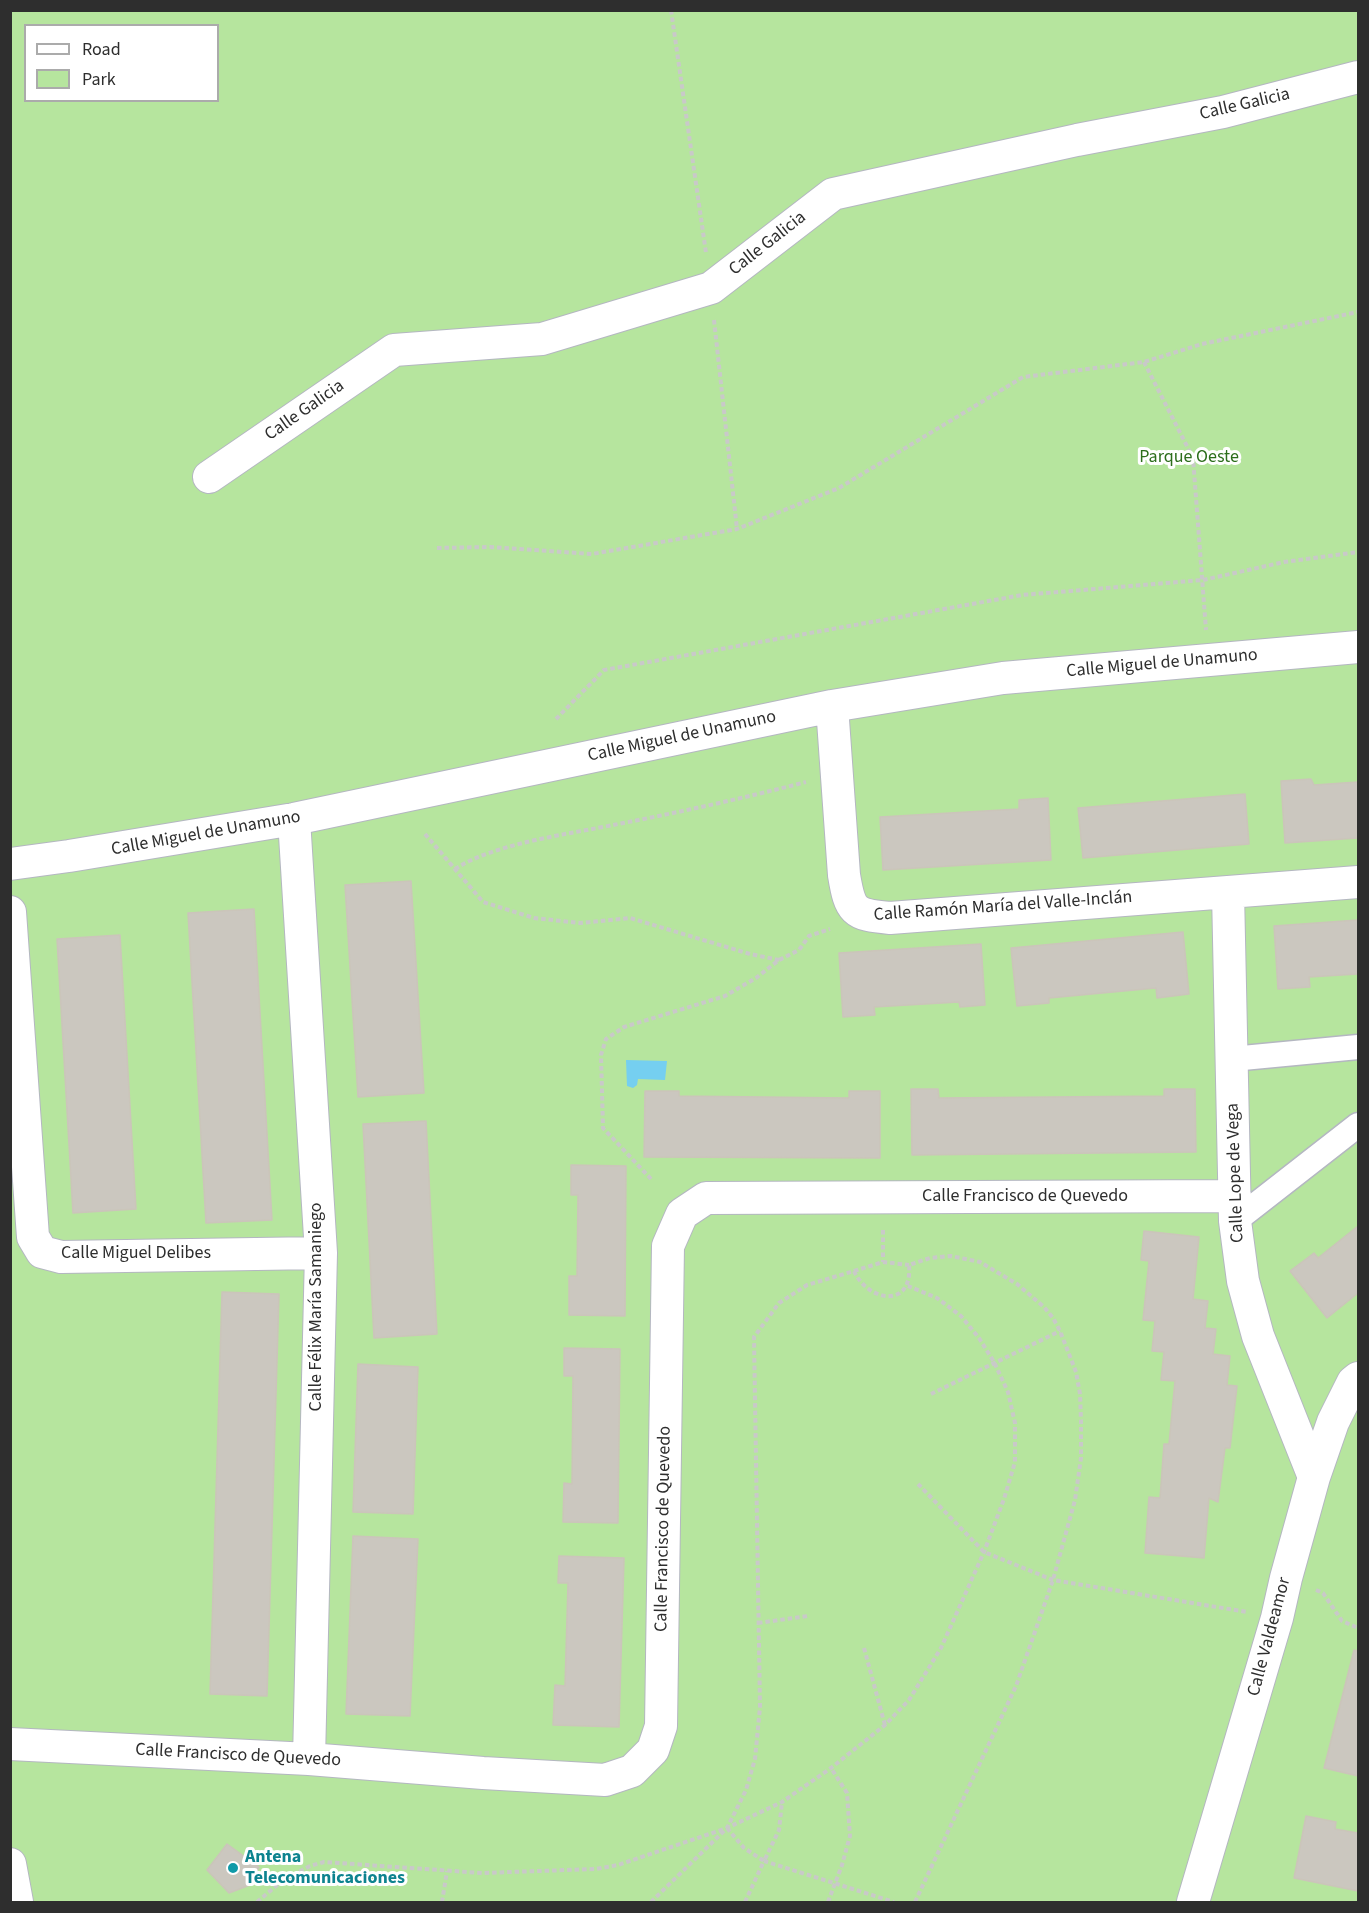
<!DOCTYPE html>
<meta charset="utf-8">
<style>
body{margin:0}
#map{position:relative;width:1369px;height:1913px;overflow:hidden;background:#efe9e1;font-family:"Source Sans 3",sans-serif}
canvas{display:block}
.frame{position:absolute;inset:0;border:12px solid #2e2e2e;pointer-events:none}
.legend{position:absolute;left:24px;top:24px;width:195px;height:78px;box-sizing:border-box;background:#fff;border:2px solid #ababab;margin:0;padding:8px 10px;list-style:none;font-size:18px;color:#2e2e2e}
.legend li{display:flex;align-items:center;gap:12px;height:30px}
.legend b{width:30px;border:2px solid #ababab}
</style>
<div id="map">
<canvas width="1369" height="1913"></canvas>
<div class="frame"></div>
<ul class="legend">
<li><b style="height:8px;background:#fff"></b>Road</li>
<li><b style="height:16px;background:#b6e59e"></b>Park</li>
</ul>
</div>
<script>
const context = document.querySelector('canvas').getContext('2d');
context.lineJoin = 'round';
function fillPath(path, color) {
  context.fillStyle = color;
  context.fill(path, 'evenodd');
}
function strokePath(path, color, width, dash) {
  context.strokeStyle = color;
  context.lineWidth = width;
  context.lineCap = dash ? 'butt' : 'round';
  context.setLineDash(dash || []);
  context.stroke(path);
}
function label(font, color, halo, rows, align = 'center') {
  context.font = font + ' "Source Sans 3",sans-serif';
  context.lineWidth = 6;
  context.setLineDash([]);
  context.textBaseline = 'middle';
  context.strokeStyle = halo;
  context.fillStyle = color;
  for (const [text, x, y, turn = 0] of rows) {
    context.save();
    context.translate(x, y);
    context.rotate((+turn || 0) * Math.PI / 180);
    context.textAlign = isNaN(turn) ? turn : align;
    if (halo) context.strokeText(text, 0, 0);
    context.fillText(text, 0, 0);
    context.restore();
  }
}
const green = new Path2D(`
 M11,11H1358V1902H11ZM26,26H218V100H26Z`);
const water = new Path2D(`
 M626,1060L667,1061L665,1080L638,1079L637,1085L633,1088L627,1086Z`);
const building = new Path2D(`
 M1311,779L1314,785L1358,782V838L1285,843L1281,781Z
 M1245,794L1249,844L1083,858L1078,808Z
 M1048,798L1051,860L883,870L880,817L1019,809V800Z
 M411,881L424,1093L358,1097L345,885Z
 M254,909L272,1220L206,1223L188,913Z
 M1358,920V974L1309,977L1310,987L1278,989L1274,926Z
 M1183,932L1189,994L1157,998L1156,988L1049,998V1003L1017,1006L1011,948Z
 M120,935L136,1209L73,1213L57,939Z
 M981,944L985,1005L960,1007L959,1002L874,1007L875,1015L843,1017L839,953Z
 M911,1089H938L939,1098L1164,1096V1089H1195L1196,1152L912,1155Z
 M645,1091H679V1096L849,1098V1091H880V1158L644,1157Z
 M426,1121L437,1334L374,1338L363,1124Z
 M571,1165L626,1166L625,1316L569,1315V1276H577L578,1195H571Z
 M1358,1226V1293L1327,1318L1290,1271L1314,1253L1318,1258Z
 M1144,1231L1199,1237L1193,1299L1208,1301L1205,1328L1216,1329L1213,1354L1230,1356L1227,1385L1237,1386L1230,1448H1225L1218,1502L1209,1498L1204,1558L1145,1553L1149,1497L1160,1498L1164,1444H1169L1175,1381L1161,1380L1164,1352L1152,1351L1155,1321L1143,1320L1149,1261L1141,1260Z
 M222,1292L279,1294L267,1696L210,1694Z
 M564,1348L620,1349L618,1523L563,1522L564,1483L572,1484L573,1376H564Z
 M358,1364L418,1367L413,1514L353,1512Z
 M353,1536L418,1539L410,1716L346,1714Z
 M559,1556L624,1558L619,1727L553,1725L555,1685L565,1686L568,1583H558Z
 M1354,1650L1358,1651V1776L1324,1768Z
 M1306,1816L1336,1822L1335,1829L1358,1833V1891L1294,1878Z
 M227,1844L259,1867L250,1885L229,1893L207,1870Z`);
const path = new Path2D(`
 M671,10L706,253
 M714,320L737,529
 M1144,362L1193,458L1206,630
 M437,548L490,547L592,554L737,529L839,488L1023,377L1144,362L1202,344L1358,312
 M556,719L604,670L1022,595L1203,580L1284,562L1358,552
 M425,834L483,902L534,918L580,923L630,918L750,954L779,960
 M455,869C495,843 570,834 618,824C681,812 744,798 806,782
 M651,1179L603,1128L601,1055L606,1039L624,1027L725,996L756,978L779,960L799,950L809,936L830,929
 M883,1230V1262
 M854,1271L883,1262L909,1265
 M931,1394L1060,1331
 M918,1484L984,1552L1053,1580L1247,1612
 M1316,1590L1323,1593L1342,1621L1358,1628
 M758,1623L808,1616
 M864,1648L885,1725
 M727,1828L744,1848L764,1861L779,1830L782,1802
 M257,1902L282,1881L310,1866L324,1862L482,1873L596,1869L618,1865L727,1828L782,1802L831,1768L885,1725L909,1700L941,1648L984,1552L1004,1499L1015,1462V1423L1008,1392L994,1362L979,1338L961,1316L937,1298L908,1286
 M442,1902L447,1871
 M651,1902L727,1828L746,1790L755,1759L760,1707L754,1337L779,1303L807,1285L854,1271C868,1302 913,1309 909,1265L930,1258L951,1256L980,1262L1017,1284L1044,1307L1053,1318L1060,1331L1076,1372L1080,1394L1081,1421V1458L1075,1500L1053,1580L1016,1686L915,1902
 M745,1902L764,1861L894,1902
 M828,1902L842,1865L850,1836L847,1793L831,1768`);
const pedestrian = new Path2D(`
 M1232,1059L1358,1047
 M1235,1221L1358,1125`);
const minor = new Path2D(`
 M209,477L394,350L542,339L711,288L833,194L1077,140L1223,112L1358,77
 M832,706L844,875C850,911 853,915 890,918L1358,882
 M294,819L321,1253L309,1759
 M10,864L69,856L294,819L832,706L1003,678L1358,647
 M1228,892L1235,1221L1243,1281L1258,1336L1314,1477
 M10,912L33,1237L42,1252L61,1257L321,1253
 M10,1744L309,1759L483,1773L605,1780L632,1771L653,1750L661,1726L668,1246L682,1214L706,1198L1235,1196
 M10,1864L17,1902
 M1193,1902L1277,1618L1286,1578L1314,1477L1333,1422L1353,1382L1358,1378`);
const markers = [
 [233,1868,6,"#0f9aa8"]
];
const streetNames = [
 ["Calle Galicia",1245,105,-13],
 ["Calle Galicia",768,244,-38],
 ["Calle Galicia",305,411,-35],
 ["Calle Miguel de Unamuno",1162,664,-5],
 ["Calle Miguel de Unamuno",682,737,-12],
 ["Calle Miguel de Unamuno",206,834,-10],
 ["Calle Ramón María del Valle-Inclán",1003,907,-4],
 ["Calle Lope de Vega",1236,1173,-92],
 ["Calle Francisco de Quevedo",1025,1197],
 ["Calle Miguel Delibes",136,1254],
 ["Calle Félix María Samaniego",317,1307,-90],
 ["Calle Francisco de Quevedo",664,1529,-89],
 ["Calle Valdeamor",1270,1637,-75],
 ["Calle Francisco de Quevedo",238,1756,3]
];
const parkNames = [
 ["Parque Oeste",1189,458]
];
const cultureNames = [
 ["Antena",245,1858],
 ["Telecomunicaciones",245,1879]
];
fillPath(green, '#b6e59e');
fillPath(water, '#75cff0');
fillPath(building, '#cbc7bf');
strokePath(building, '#cbc5ba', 1.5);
strokePath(pedestrian, '#b4b7c1', 27);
strokePath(minor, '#b4b7c1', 34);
strokePath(path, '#c9c9c9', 4, [4.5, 3]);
strokePath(pedestrian, '#fff', 24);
strokePath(minor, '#fff', 32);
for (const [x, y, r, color] of markers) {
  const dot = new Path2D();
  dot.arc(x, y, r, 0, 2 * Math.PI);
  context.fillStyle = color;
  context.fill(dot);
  strokePath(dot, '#fff', 2);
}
label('18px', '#2e2e2e', '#fff', streetNames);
label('18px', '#2c6e1b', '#fff', parkNames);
label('bold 18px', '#0d838f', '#fff', cultureNames, 'left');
</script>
